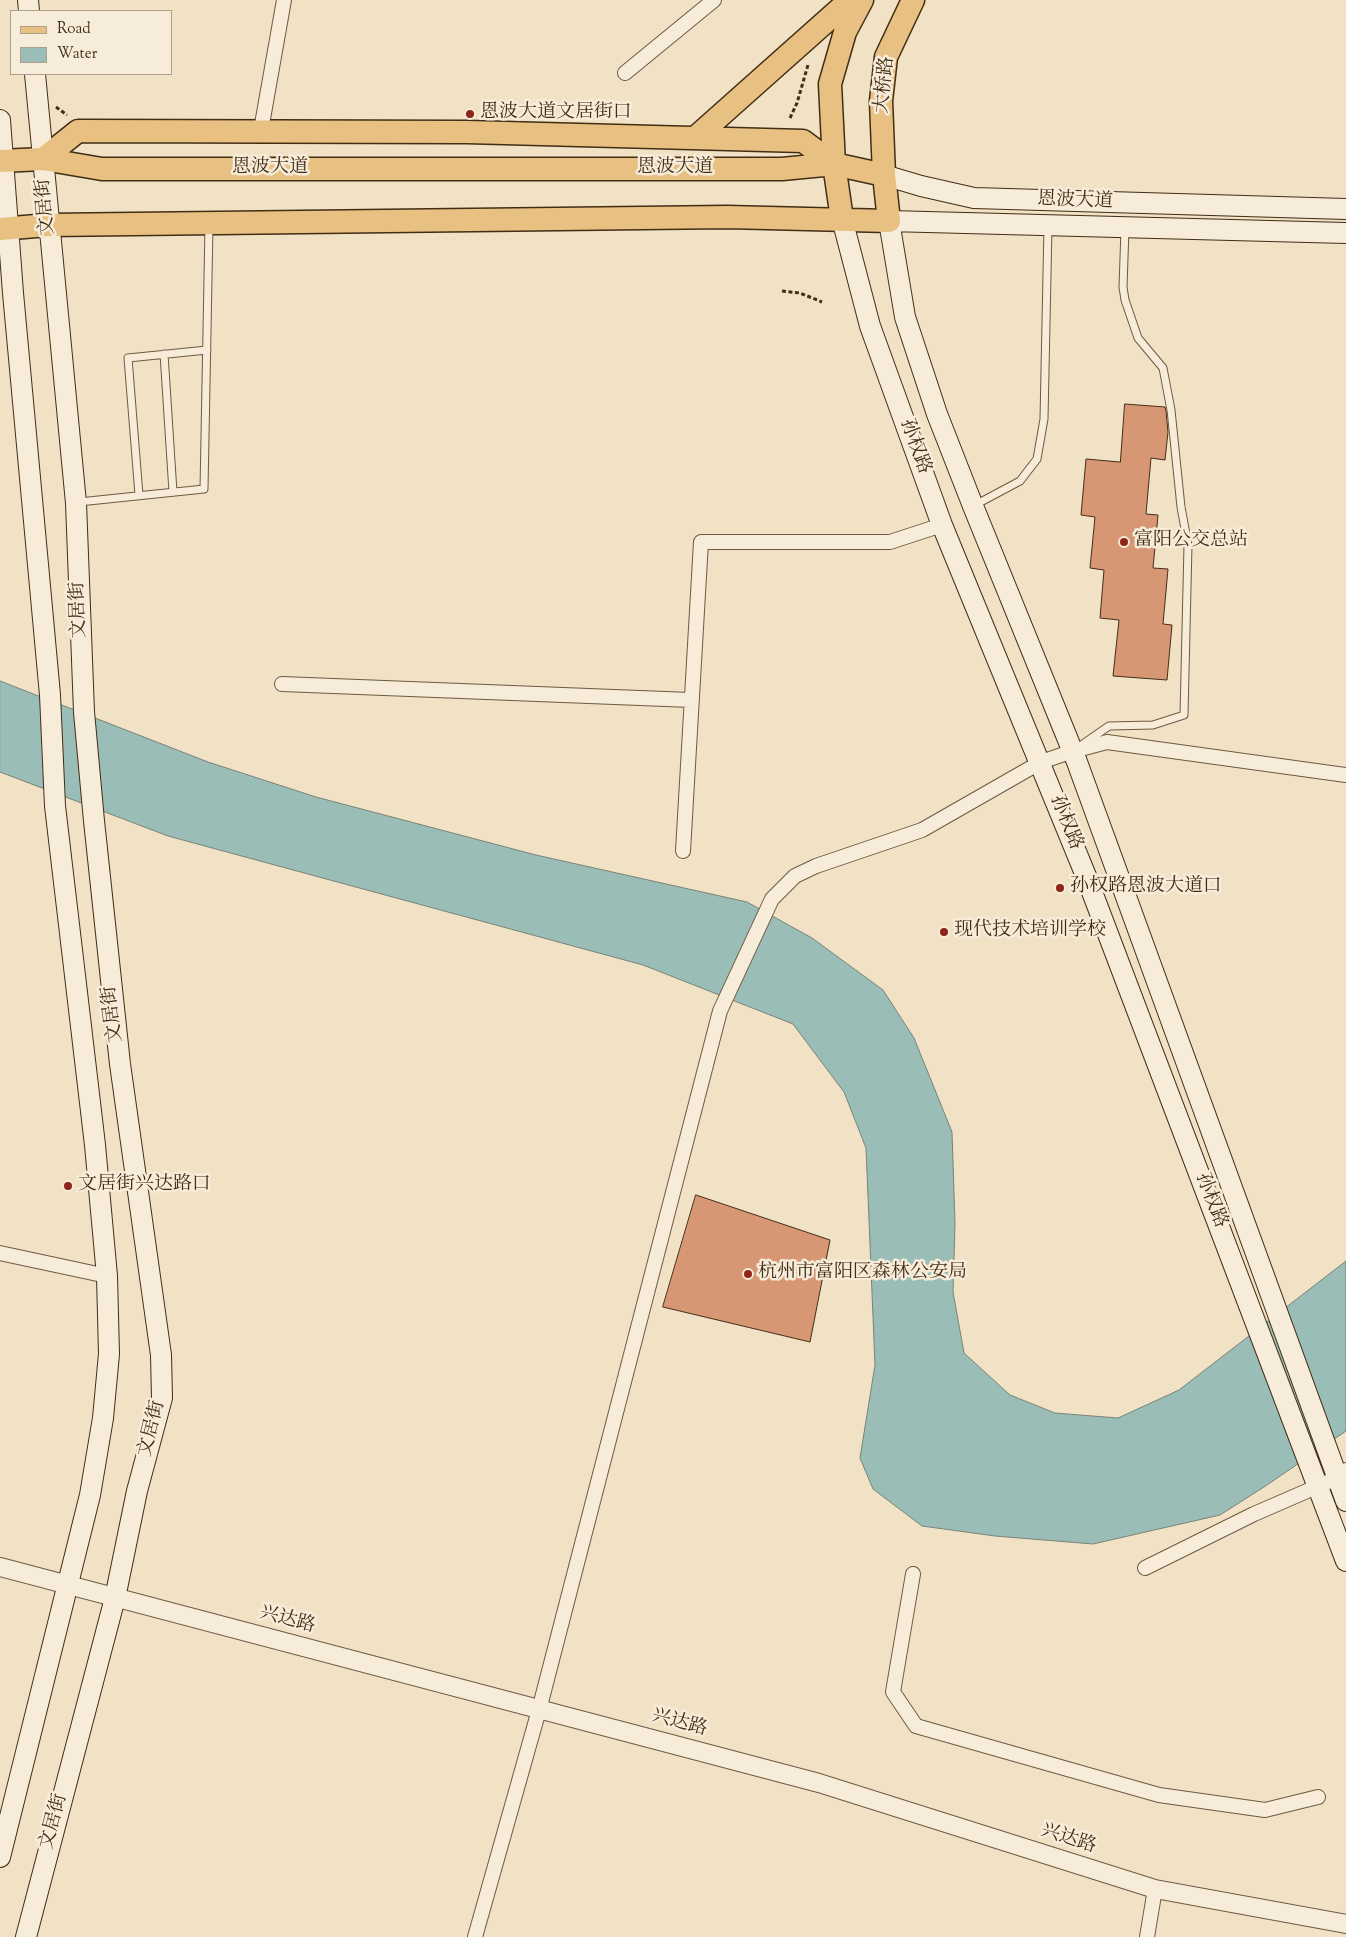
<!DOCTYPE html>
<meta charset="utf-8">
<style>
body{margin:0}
#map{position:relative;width:1346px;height:1937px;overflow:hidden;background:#f1e1c5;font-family:"Sorts Mill Goudy",serif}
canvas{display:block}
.legend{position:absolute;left:10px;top:10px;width:162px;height:65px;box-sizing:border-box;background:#f6ecd9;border:1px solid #aea08b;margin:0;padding:6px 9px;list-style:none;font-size:15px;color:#422d15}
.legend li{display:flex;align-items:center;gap:10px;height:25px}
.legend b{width:25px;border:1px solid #aea08b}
</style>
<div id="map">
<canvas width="1346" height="1937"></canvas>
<ul class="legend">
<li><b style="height:6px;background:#e8c082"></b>Road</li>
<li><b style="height:14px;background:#9bbdb7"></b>Water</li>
</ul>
</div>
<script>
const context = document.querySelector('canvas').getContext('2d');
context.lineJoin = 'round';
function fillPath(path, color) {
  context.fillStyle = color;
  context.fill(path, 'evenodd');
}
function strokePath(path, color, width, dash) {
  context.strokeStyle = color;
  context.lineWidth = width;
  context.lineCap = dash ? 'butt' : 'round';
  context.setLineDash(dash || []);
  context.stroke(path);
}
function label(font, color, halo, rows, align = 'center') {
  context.font = font + ' "Sorts Mill Goudy","Noto Serif SC",serif';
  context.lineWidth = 5;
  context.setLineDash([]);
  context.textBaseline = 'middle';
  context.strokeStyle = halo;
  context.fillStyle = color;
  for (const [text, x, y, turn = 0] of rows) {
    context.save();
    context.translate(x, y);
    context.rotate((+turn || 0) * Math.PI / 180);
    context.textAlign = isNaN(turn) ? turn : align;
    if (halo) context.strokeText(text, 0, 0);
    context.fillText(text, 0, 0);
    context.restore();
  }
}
const water = new Path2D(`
 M0,681L208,762L316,797L536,855L747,902L812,938L883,990L914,1038L952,1132L955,1223L953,1292L964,1353L1010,1395L1055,1413L1118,1418L1179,1390L1346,1261V1431L1264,1487L1220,1515L1093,1544L995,1536L922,1526L873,1489L860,1458L875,1365L866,1148L844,1092L793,1024L643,965L168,836L0,772Z`);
const building = new Path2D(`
 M1125,404L1165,407L1166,411L1168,432L1165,460L1151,458L1146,514L1158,515L1153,568L1168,569L1163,624L1172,625L1167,680L1113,676L1119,620L1100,618L1104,570L1090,568L1095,517L1081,515L1086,459L1120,462Z
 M696,1195L830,1240L810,1342L663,1307Z`);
const path = new Path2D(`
 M56,107L67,115
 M790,118L797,103L808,65
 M782,291L800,293L822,302`);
const service = new Path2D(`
 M164,354L173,492
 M139,495L128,358L207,350
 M79,502L204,489L209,226
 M975,505L1020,481L1037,459L1044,419L1048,226
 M1083,744L1109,726L1153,725L1184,715L1188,545L1181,507L1171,410L1163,368L1138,338L1125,300L1123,287L1125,229`);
const minor = new Path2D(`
 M625,73L714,0
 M261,130L284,0
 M282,684L691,700
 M683,851L701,542H890L942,525
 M0,1253L107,1276
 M1145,1568L1254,1514L1337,1478L1346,1470
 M913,1574L893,1692L916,1726L1159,1795L1265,1810L1318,1797
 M475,1937L539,1710L720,1011L772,899L795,876L816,866L922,830L1041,762L1073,751L1107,742L1346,775
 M1147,1937L1155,1889`);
const tertiary = new Path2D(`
 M0,1567L819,1783L1155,1889L1346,1924`);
const secondary = new Path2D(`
 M28,0L29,11
 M0,120L13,293L50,695L55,806L95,1145L107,1276L109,1354L103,1418L90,1495L0,1857
 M884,175L921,186L974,198L1346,209
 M842,219L870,326L942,525L1086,876L1346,1561
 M1346,233L889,221L905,317L937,414L973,506L1077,762L1346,1501
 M26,1937L115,1598L137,1491L162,1398L161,1355L120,1064L94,821L84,712L76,503L35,74`);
const primary = new Path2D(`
 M695,138L850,0
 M43,159L78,131L467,132L803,141L834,164
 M0,161L43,159L102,169H782L834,164L884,175
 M842,219L834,164L830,84L845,32L862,0
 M0,229L48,225L727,217L889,221L884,175L881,101L886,57L913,0`);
const markers = [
 [470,114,5,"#8f2418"],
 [1124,542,5,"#8f2418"],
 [1060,888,5,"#8f2418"],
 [944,932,5,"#8f2418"],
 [68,1186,5,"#8f2418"],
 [748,1274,5,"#8f2418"]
];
const streetNames = [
 ["大桥路",886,85,-84],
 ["恩波大道",270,169],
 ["恩波大道",675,169],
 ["恩波大道",1075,202,2],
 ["文居街",47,207,-95],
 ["孙权路",914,447,70],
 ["文居街",80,610,-92],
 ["孙权路",1065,823,68],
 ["文居街",114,1014,-97],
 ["孙权路",1210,1201,69],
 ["文居街",153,1429,-76],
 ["兴达路",287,1621,15],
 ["兴达路",679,1724,15],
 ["文居街",55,1822,-75],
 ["兴达路",1068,1840,18]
];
const poiNames = [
 ["恩波大道文居街口",480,114],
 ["富阳公交总站",1134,542],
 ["孙权路恩波大道口",1070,888],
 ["现代技术培训学校",954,932],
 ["文居街兴达路口",78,1186],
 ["杭州市富阳区森林公安局",758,1274]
];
fillPath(water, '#9bbdb7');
strokePath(water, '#778376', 1);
fillPath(building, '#d79775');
strokePath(building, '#422d15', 1);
strokePath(service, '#6e5a41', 9);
strokePath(minor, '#6e5a41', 16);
strokePath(tertiary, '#6e5a41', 20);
strokePath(secondary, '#422d15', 22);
strokePath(primary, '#422d15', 25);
strokePath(path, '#422d15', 3, [4, 2.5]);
strokePath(service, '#f6ecd9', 7);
strokePath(minor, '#f6ecd9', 14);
strokePath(tertiary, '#f6ecd9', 18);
strokePath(secondary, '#f6ecd9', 20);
strokePath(primary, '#e8c082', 22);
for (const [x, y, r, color] of markers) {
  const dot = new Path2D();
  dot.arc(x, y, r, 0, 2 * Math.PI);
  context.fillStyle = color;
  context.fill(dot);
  strokePath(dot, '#f6ecd9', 2);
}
label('19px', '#422d15', '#f6ecd9', streetNames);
label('19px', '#422d15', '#f6ecd9', poiNames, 'left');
</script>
